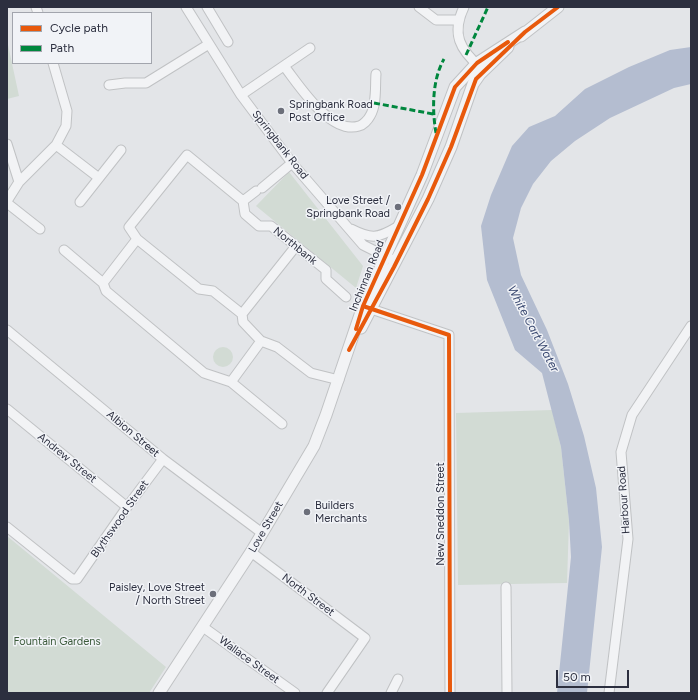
<!DOCTYPE html>
<style>
body{margin:0}
#map{position:relative;width:698px;height:700px;overflow:hidden;background:#e3e5e8;font-family:Figtree,sans-serif}
canvas{display:block}
.frame{position:absolute;inset:0;border:8px solid #2c2f3f;pointer-events:none}
.legend{position:absolute;left:12px;top:12px;width:140px;height:52px;box-sizing:border-box;background:#f1f3f7;border:1px solid #a2a5ad;margin:0;padding:5px 7px;list-style:none;font-size:12px;color:#2c2f3f}
.legend li{display:flex;align-items:center;gap:8px;height:20px}
.legend b{width:20px;border:1px solid #a2a5ad}
.scale{position:absolute;left:556px;top:670px;width:73px;height:18px;box-sizing:border-box;border:2px solid #2c2f3f;border-top:0;padding-left:5px;font-size:12px;line-height:14px;white-space:nowrap;color:#2c2f3f;-webkit-text-stroke:3px #f1f3f7;paint-order:stroke}
</style>
<div id="map">
<canvas width="698" height="700"></canvas>
<div class="frame"></div>
<ul class="legend">
<li><b style="height:5px;background:#e8590c"></b>Cycle path</li>
<li><b style="height:5px;background:#00873e"></b>Path</li>
</ul>
<div class="scale">50 m</div>
</div>
<script>
const context = document.querySelector('canvas').getContext('2d');
context.lineJoin = 'round';
function fillPath(path, color) {
  context.fillStyle = color;
  context.fill(path, 'evenodd');
}
function strokePath(path, color, width, dash) {
  context.strokeStyle = color;
  context.lineWidth = width;
  context.lineCap = dash ? 'butt' : 'round';
  context.setLineDash(dash || []);
  context.stroke(path);
}
function label(font, color, halo, rows, align = 'center') {
  context.font = font + ' Figtree,sans-serif';
  context.lineWidth = 3;
  context.setLineDash([]);
  context.textBaseline = 'middle';
  context.strokeStyle = halo;
  context.fillStyle = color;
  for (const [text, x, y, turn = 0] of rows) {
    context.save();
    context.translate(x, y);
    context.rotate((+turn || 0) * Math.PI / 180);
    context.textAlign = isNaN(turn) ? turn : align;
    if (halo) context.strokeText(text, 0, 0);
    context.fillText(text, 0, 0);
    context.restore();
  }
}
const green = new Path2D(`
 M7,40L19,96L7,99Z
 M289,172L363,266L356,288L256,206Z
 M213 357a10 10 0 1 1 20 0a10 10 0 1 1-20 0Z
 M552,410L561,447L569,521L567,583L458,585L456,413Z
 M7,536L166,667L149,693H7Z`);
const water = new Path2D(`
 M691,47V84L674,88L610,118L575,141L551,161L533,184L521,208L513,238L521,275L547,330L568,384L584,436L596,488L602,547L587,693H557L571,557L569,521L561,447L542,373L515,350L487,280L481,226L491,195L512,146L529,127L555,116L585,89L629,67L670,50Z`);
const minor = new Path2D(`
 M36,7L38,13
 M186,7L241,95L292,163L363,245L391,259
 M207,7L228,42
 M419,7L436,20H458
 M464,7C451,34 460,50 481,68
 M53,63L67,111L66,126L56,145
 M284,66C299,85 330,135 359,126C363,125 368,120 370,116C377,105 375,86 376,74
 M109,85L125,83H146L209,44
 M241,95L310,48
 M7,144L19,182
 M262,188L292,163
 M7,201L19,182L56,145L99,178
 M243,201L187,155L129,227L137,239L199,289L213,291L242,314L243,322L261,341L277,347L311,373L339,380
 M243,201L245,214L259,226H271L326,270V279L346,297
 M243,201L256,191
 M80,202L121,150
 M7,203L40,229
 M351,229C371,239 377,239 397,227
 M137,239L103,283L106,291L204,373L231,382L282,424
 M64,250L103,283
 M365,307L449,335L450,693
 M242,314L296,246
 M7,330L163,459L262,533
 M231,382L261,341
 M7,409L127,507
 M7,527L72,579H77L127,507L163,459
 M251,552L365,638L327,693
 M506,587L507,693
 M203,627L295,693
 M391,693L398,679
 M609,693L628,539L621,452L632,415L691,326`);
const tertiary = new Path2D(`
 M521,36L558,7
 M361,328L428,199L451,147L473,84L480,74L508,47
 M159,693L251,552L314,446L326,415L363,306L422,175L455,87L477,63L525,32`);
const quiet = new Path2D(`
 M466,55L488,7
 M374,103L433,114
 M436,133C432,110 432,80 444,59`);
const cycleway = new Path2D(`
 M363,306L449,335L450,693
 M356,329L363,306L422,175L455,87L477,63L508,42
 M349,350L394,267L428,199L451,147L476,79L525,32L558,7`);
const markers = [
 [281,111,4,"#6c6f7a"],
 [398,207,4,"#6c6f7a"],
 [307,512,4,"#6c6f7a"],
 [213,594,4,"#6c6f7a"]
];
const poiNames = [
 ["Springbank Road",289,105],
 ["Post Office",289,118],
 ["Love Street /",390,201,"right"],
 ["Springbank Road",390,214,"right"],
 ["Builders",315,506],
 ["Merchants",315,519],
 ["Paisley, Love Street",205,588,"right"],
 ["/ North Street",205,601,"right"]
];
const streetNames = [
 ["Springbank Road",280,145,52],
 ["Northbank",295,246,39],
 ["Inchinnan Road",367,276,-68],
 ["Albion Street",133,434,40],
 ["Andrew Street",67,458,39],
 ["Harbour Road",624,500,-94],
 ["New Sneddon Street",441,514,-90],
 ["Blythswood Street",120,519,-55],
 ["Love Street",266,527,-60],
 ["North Street",308,595,37],
 ["Wallace Street",249,660,36]
];
const parkNames = [
 ["Fountain Gardens",57,642]
];
const waterNames = [
 ["White Cart Water",533,329,62]
];
fillPath(green, '#d2dbd4');
fillPath(water, '#b4bdd0');
strokePath(minor, '#c0c2c4', 11);
strokePath(tertiary, '#c0c2c4', 13);
strokePath(minor, '#f2f3f5', 9);
strokePath(tertiary, '#f2f3f5', 11);
strokePath(quiet, '#00873e', 3, [6, 3]);
strokePath(cycleway, '#e8590c', 4);
for (const [x, y, r, color] of markers) {
  const dot = new Path2D();
  dot.arc(x, y, r, 0, 2 * Math.PI);
  context.fillStyle = color;
  context.fill(dot);
  strokePath(dot, '#f1f3f7', 1.5);
}
label('11px', '#2c2f3f', '#f1f3f7', poiNames, 'left');
label('11px', '#2c2f3f', '#f1f3f7', streetNames);
label('11px', '#3b5a3a', '#f1f3f7', parkNames);
label('italic 12px', '#394870', '#f1f3f7', waterNames);
</script>
